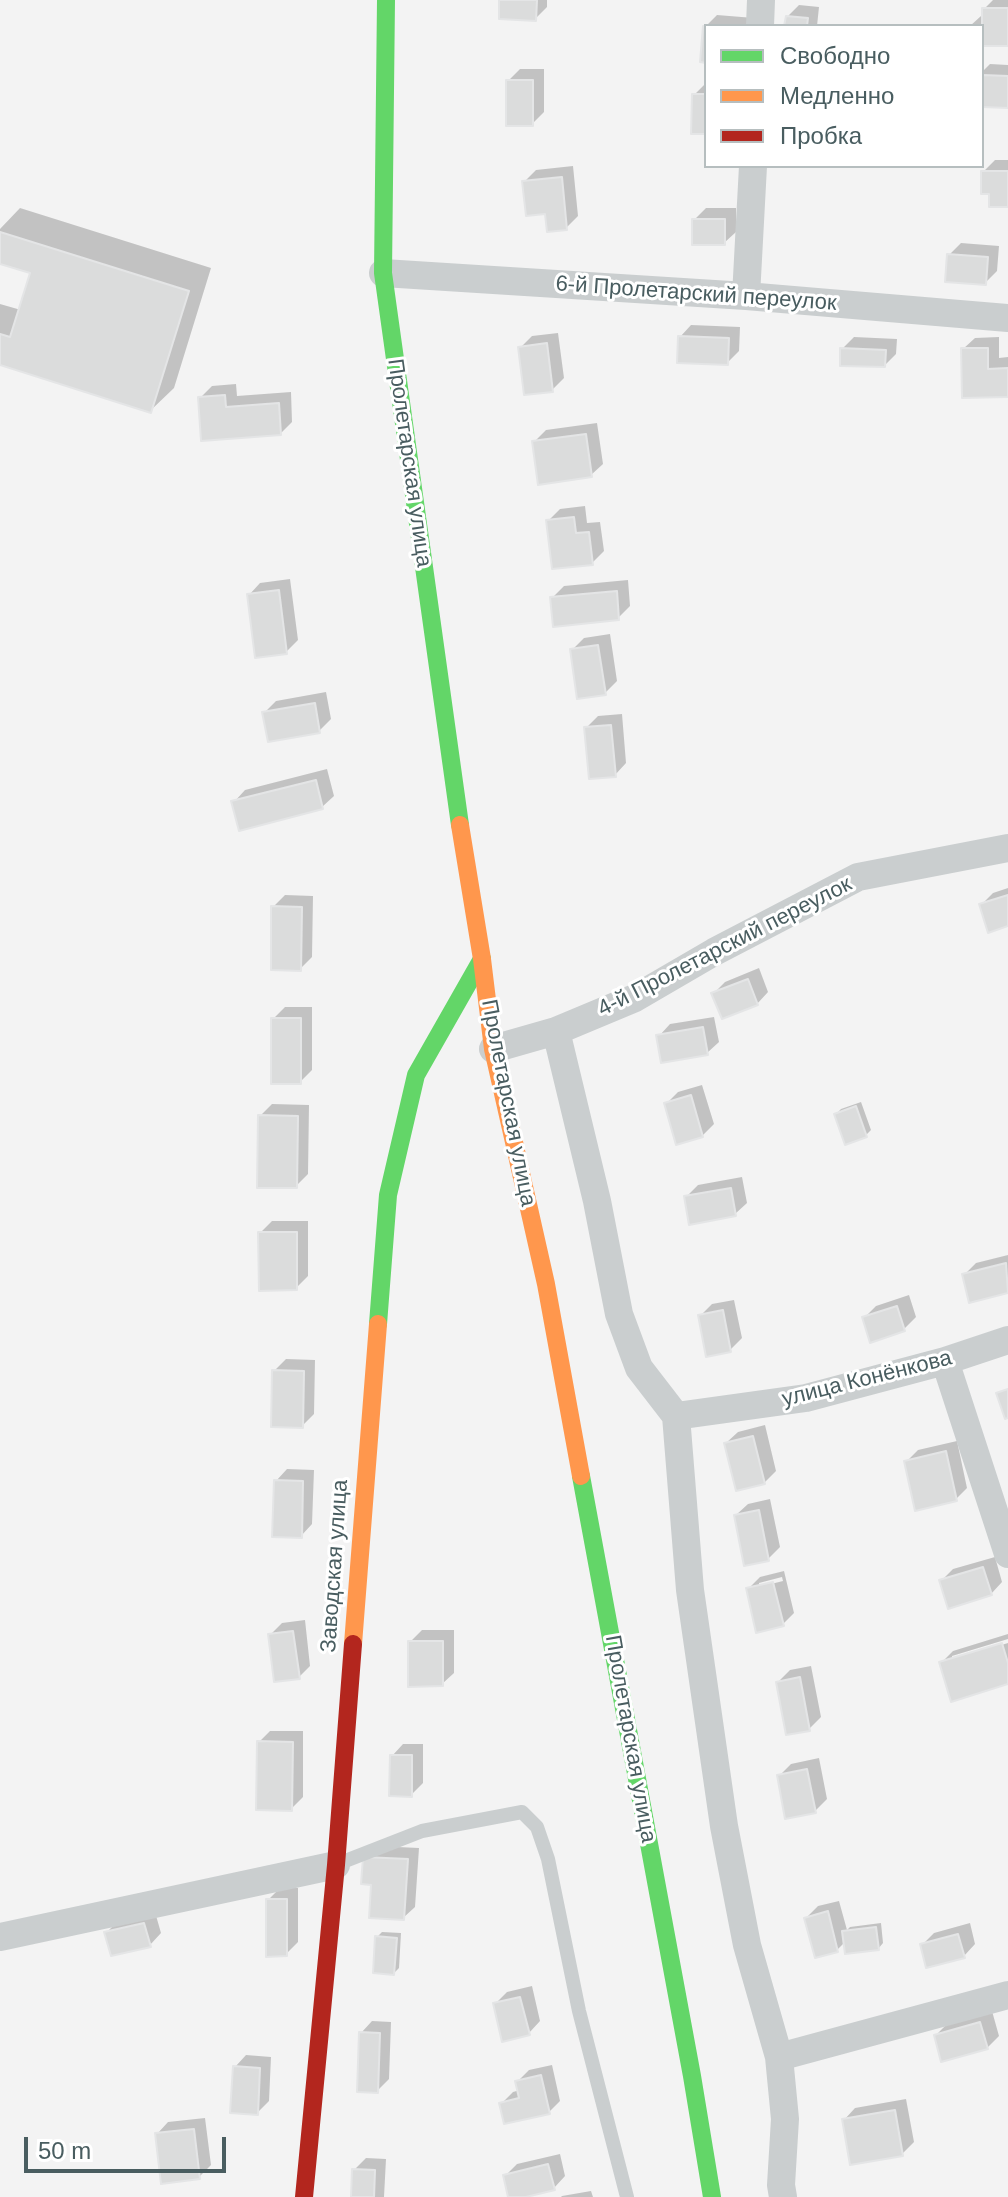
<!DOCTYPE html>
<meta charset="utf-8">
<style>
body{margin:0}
#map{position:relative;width:1008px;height:2197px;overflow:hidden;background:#f3f3f3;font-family:Arial,sans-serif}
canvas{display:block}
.legend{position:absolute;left:704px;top:24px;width:280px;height:144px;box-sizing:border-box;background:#fff;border:2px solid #b6bebf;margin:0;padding:10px 14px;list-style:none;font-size:24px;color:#495d60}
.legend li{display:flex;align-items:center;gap:16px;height:40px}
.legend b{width:40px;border:2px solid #b6bebf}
.scale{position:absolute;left:24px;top:2137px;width:202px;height:36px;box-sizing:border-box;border:4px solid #495d60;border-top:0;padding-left:10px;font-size:24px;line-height:28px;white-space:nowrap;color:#495d60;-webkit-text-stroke:6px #fff;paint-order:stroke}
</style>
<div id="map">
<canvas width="1008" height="2197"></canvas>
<ul class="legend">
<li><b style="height:10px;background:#63d668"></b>Свободно</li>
<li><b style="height:10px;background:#ff974d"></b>Медленно</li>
<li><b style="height:10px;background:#b3261e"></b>Пробка</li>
</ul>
<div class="scale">50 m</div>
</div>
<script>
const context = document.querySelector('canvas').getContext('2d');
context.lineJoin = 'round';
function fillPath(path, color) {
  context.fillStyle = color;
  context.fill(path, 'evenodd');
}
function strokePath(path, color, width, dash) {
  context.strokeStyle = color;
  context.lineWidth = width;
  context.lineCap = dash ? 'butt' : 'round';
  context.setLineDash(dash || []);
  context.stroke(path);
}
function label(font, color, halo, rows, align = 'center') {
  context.font = font + ' Arial,sans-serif';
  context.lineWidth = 6;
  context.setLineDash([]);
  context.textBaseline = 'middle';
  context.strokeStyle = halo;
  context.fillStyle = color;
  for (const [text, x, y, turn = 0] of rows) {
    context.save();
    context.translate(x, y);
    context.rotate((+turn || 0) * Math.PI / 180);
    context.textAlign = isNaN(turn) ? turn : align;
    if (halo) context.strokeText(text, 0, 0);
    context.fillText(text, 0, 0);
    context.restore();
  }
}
const shadow = new Path2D(`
 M501,0H547V7L535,19Z
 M993,0H1008V44H982V26H970L981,16H985L984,9Z
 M799,5L819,7L817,26H787L788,16Z
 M717,15L754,18L753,26H706Z
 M990,64L1008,65V106L982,105V72Z
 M520,69H544V112L532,124L508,81Z
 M706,83V132L694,95Z
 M995,160H1008V205L991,193L983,172Z
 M573,166L578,216L566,228L547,212L524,182L536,170Z
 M20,208L211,268L174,388L150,411L0,363V304L21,310L33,272L0,261V229Z
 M706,208H736V232L724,243L694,220Z
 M961,243L999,246L997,271L985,283L949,255Z
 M691,325L740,327L739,351L727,363L680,337Z
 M558,333L564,378L552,390L520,348L532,336Z
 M854,337L897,339L896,354L885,365L842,349Z
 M999,337V358L1008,357V395L963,349L975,338Z
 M236,384L237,396L291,392L292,422L281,433L200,398L212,386Z
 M597,423L603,464L591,475L534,442L546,430Z
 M585,506L587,523L600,522L604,551L592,563L548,521L560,509Z
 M290,579L298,640L286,652L249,595L260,583Z
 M628,580L630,606L618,618L552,598L564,586Z
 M610,634L617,681L605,693L572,650L584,638Z
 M326,692L331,719L319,731L264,713L276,701Z
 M622,714L626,763L615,775L586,728L598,716Z
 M327,769L334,796L322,807L234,802L245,790Z
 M1008,888V924L981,905L993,893Z
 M285,895L313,896L312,957L300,969L273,907Z
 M759,968L768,992L757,1004L714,993L725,982Z
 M285,1007H312V1070L300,1082L273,1019Z
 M714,1017L719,1042L707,1053L659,1036L670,1024Z
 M702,1085L714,1124L702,1136L666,1104L678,1092Z
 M861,1102L871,1130L866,1135L836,1114L841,1109Z
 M272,1104L309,1105L308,1174L296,1186L260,1116Z
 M742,1177L747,1203L735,1214L686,1197L698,1185Z
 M272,1221H308V1276L296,1288L260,1233Z
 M1008,1255V1291L971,1301L964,1275L976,1263Z
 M909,1295L916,1317L904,1329L864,1318L876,1306Z
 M734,1300L742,1338L730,1350L700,1316L712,1304Z
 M286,1359L315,1360L314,1414L302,1426L274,1371Z
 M765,1425L776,1471L764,1483L726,1443L738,1432Z
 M957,1441L967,1488L956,1499L906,1462L918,1450Z
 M287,1469L314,1470L312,1524L301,1536L276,1481Z
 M770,1499L780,1547L768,1559L736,1515L748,1504Z
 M995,1557L1002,1582L991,1594L941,1581L953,1569Z
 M784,1571L794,1613L783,1624L748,1589L760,1577ZM782,1577L783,1581L759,1587V1583Z
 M305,1620L310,1666L299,1677L270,1635L282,1623Z
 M422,1630H454V1673L442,1684L410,1642Z
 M1008,1634V1639L952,1656V1660L1008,1643V1682L941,1663L953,1651Z
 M811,1666L821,1717L809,1729L778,1682L790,1670Z
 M270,1731H303V1797L291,1809L259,1742Z
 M403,1744H423V1783L411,1795L392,1756Z
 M819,1758L827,1799L815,1811L779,1776L791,1764Z
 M376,1846L419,1848L415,1907L403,1918L373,1883L363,1882Z
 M280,1888H298V1942L286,1954L268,1900Z
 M839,1901L847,1930L850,1927L881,1923L883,1943L878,1949L845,1942L837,1950L806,1918L818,1906Z
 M155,1912L161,1933L150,1945L106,1933L118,1921Z
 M970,1923L975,1944L964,1956L922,1945L934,1933Z
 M382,1932L401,1933L399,1968L394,1973L377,1937Z
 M532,1986L540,2021L529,2033L495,2004L507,1992Z
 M992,2011L999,2036L987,2048L936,2035L948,2023Z
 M372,2021L391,2022L389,2079L377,2091L361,2033Z
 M246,2055L271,2057L269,2101L257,2113L235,2067Z
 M552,2065L560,2101L549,2112L501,2104L513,2092L520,2090L518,2081L529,2070Z
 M906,2099L914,2142L902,2154L844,2120L855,2108Z
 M205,2118L211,2165L199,2177L157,2134L168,2122Z
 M560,2154L565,2176L554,2188L510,2197L505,2176L517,2164Z
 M366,2158L386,2159L384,2197H353L354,2170Z
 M591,2191L593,2197H561L562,2196Z`);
const building = new Path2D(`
 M499,0H537L536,21L499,19Z
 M982,8H1008V46H982Z
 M786,16L808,18L807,26H784Z
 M703,26H706V63L700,62Z
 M982,75L1008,76V108L982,107Z
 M506,80H533V126H506Z
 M692,94H706V134H691Z
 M981,171H1008V207H989V194H981Z
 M562,177L567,230L547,232L545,214L526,216L522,181Z
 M692,219H725V245H692Z
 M0,232L189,291L151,413L0,365V334L10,337L30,273L0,264Z
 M947,254L988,257L986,285L945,282Z
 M678,336L729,338L728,365L677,363Z
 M547,343L553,392L524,395L518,347Z
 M840,348L886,350L885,367L840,366Z
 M961,348H988V369L1008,368V397L962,398Z
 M225,395L226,407L279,403L281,435L201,441L198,397Z
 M586,434L592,477L538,485L532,441Z
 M574,517L576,533L589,532L593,565L552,569L546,520Z
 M279,590L287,654L255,658L247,594Z
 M617,591L619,620L553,627L550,597Z
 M598,645L606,695L577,699L570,649Z
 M315,703L320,733L268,742L262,712Z
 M611,725L616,777L589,779L584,727Z
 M316,780L323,809L239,831L231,801Z
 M1008,895V926L988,933L979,904Z
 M271,906L302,907L301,971L271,970Z
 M748,979L758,1005L722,1019L711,993Z
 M271,1018H301V1084H271Z
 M703,1027L708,1055L661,1063L656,1035Z
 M691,1095L703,1137L676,1145L664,1103Z
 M856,1106L867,1137L845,1145L834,1114Z
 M258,1115L298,1116L297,1188H257Z
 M731,1188L736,1216L689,1225L684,1196Z
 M258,1232H297V1290L259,1291Z
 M1006,1263L1008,1293L969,1303L962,1274Z
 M897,1306L905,1331L870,1343L862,1317Z
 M723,1310L731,1352L706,1357L698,1315Z
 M272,1370L304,1371L303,1428L271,1427Z
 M1008,1389V1418L1005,1419L996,1393Z
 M753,1436L765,1484L736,1491L724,1443Z
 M946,1451L957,1501L915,1511L904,1461Z
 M274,1480L303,1481L302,1538L272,1537Z
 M759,1510L769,1561L744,1566L734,1515Z
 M983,1567L992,1595L948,1609L939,1580Z
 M773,1582L784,1626L756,1633L746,1588Z
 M293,1631L300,1679L274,1682L268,1634Z
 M408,1641H443V1686L408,1687Z
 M1002,1643L1008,1663V1684L951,1702L939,1662Z
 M800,1677L810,1731L786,1735L776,1682Z
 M257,1741L293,1742L292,1811L256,1810Z
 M390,1755H412V1797L389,1796Z
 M807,1769L816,1813L785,1819L777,1775Z
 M363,1857L408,1859L404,1920L369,1918L371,1885L361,1884Z
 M266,1899H287V1956L266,1957Z
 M828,1911L838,1952L815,1958L804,1918Z
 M144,1923L151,1947L111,1956L104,1932Z
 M876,1927L879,1950L845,1954L842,1931Z
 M958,1934L965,1958L926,1968L920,1944Z
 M375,1936L397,1938L394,1975L373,1973Z
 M520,1997L530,2035L502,2042L493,2003Z
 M980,2022L988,2049L941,2062L934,2035Z
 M359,2032L380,2033L378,2093L357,2092Z
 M233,2066L260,2068L258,2115L230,2113Z
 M541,2075L550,2114L504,2124L499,2103L519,2098L515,2081Z
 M895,2110L903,2156L850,2165L842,2119Z
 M194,2129L200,2179L161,2184L155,2133Z
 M548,2164L555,2190L526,2197H508L503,2175Z
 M352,2169L375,2170L374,2197H351Z`);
const lane = new Path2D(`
 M340,1863L422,1831L522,1812L537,1827L548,1859L579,2011L627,2197`);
const street = new Path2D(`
 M760,26L761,0
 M383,273L746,296L1008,318
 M746,296L753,166
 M556,1031L597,1201L619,1314L639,1368L676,1416L690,1590L724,1826L747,1945L779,2057L785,2119L781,2185L783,2197
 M493,1049L556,1031L635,998L714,952L858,877L1008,848
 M945,1361L1008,1554
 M676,1416L806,1398L945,1361L1008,1340
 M0,1937L336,1865
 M779,2057L1008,1995`);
const fast = new Path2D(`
 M386,0L383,273L460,825
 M378,1324L388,1195L416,1075L482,959
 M581,1476L692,2076L712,2197`);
const slow = new Path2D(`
 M460,825L482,959L493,1049L546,1284L581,1476
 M353,1644L378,1324`);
const jam = new Path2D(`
 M304,2197L336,1865L353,1644`);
const streetNames = [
 ["6-й Пролетарский переулок",696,294,4],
 ["Пролетарская улица",409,463,82],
 ["4-й Пролетарский переулок",725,947,-27],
 ["Пролетарская улица",508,1103,79],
 ["улица Конёнкова",867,1379,-14],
 ["Заводская улица",335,1566,-86],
 ["Пролетарская улица",630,1739,80]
];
fillPath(shadow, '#0003');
fillPath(building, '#dbdcdc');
strokePath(building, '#e4e5e6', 2);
strokePath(lane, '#cacecf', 14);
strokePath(street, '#cacecf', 28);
strokePath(fast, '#63d668', 18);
strokePath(slow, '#ff974d', 18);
strokePath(jam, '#b3261e', 18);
label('22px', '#495d60', '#fff', streetNames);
</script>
